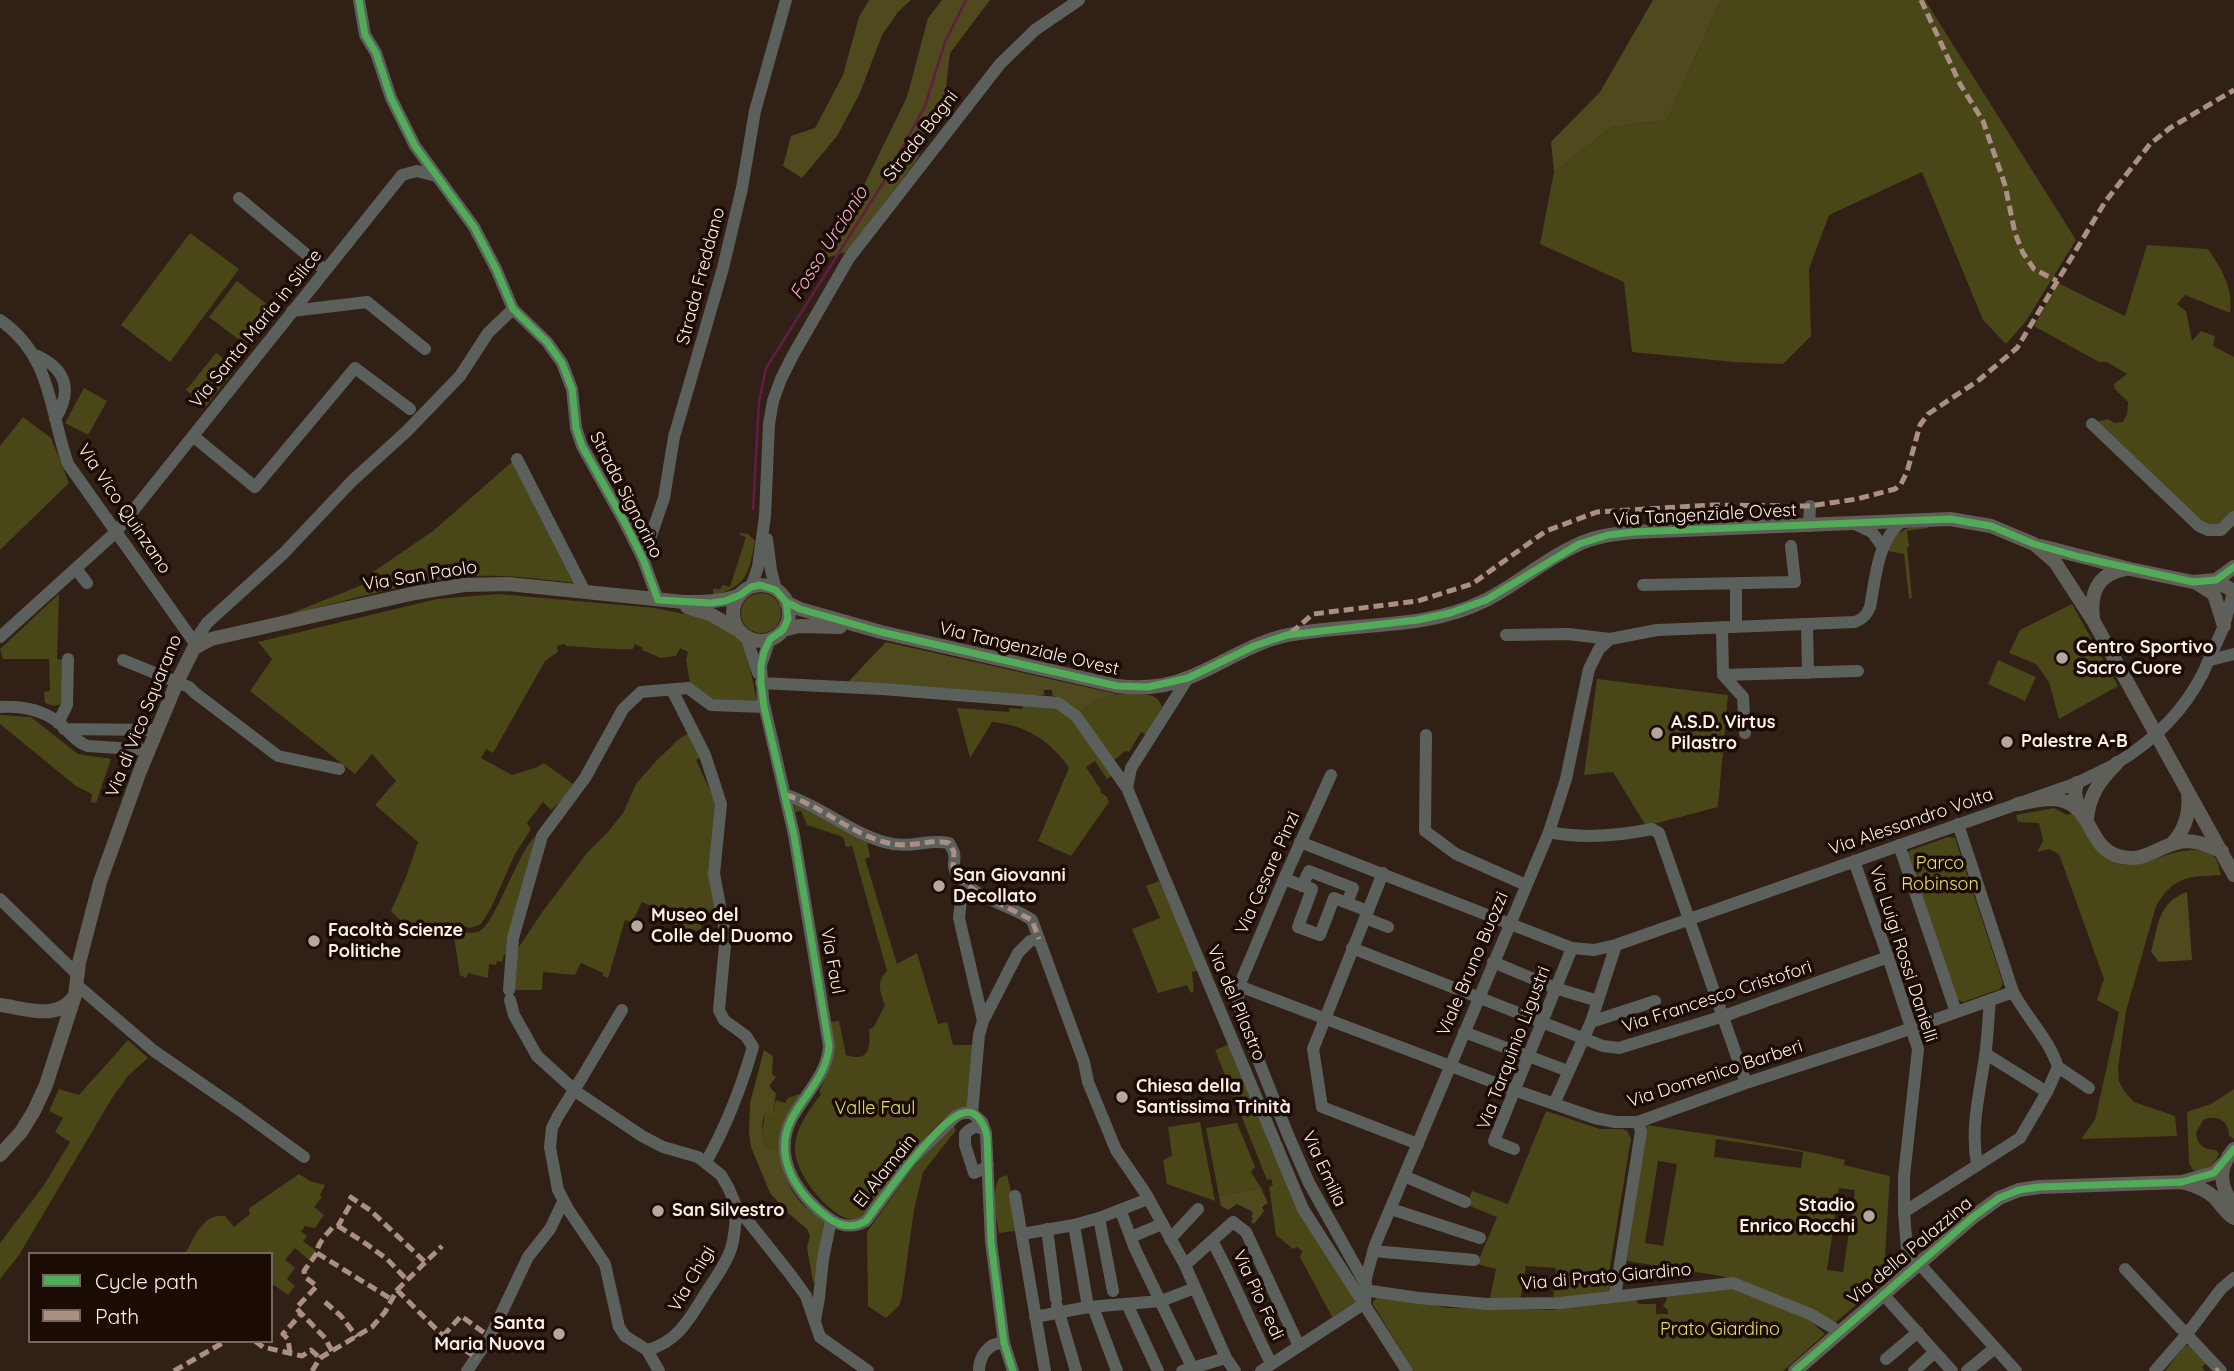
<!DOCTYPE html>
<meta charset="utf-8">
<style>
body{margin:0}
#map{position:relative;width:2234px;height:1371px;overflow:hidden;background:#312015;font-family:Quicksand,sans-serif}
canvas{display:block}
.legend{position:absolute;left:28px;top:1252px;width:245px;height:91px;box-sizing:border-box;background:#1a0b05;border:2px solid #756660;margin:0;padding:9px 12px;list-style:none;font-size:21px;color:#fdefe8}
.legend li{display:flex;align-items:center;gap:14px;height:35px}
.legend b{width:35px;border:2px solid #756660}
</style>
<div id="map">
<canvas width="2234" height="1371"></canvas>
<ul class="legend">
<li><b style="height:9px;background:#51ab58"></b>Cycle path</li>
<li><b style="height:9px;background:#ac8f84"></b>Path</li>
</ul>
</div>
<script>
const context = document.querySelector('canvas').getContext('2d');
context.lineJoin = 'round';
function fillPath(path, color) {
  context.fillStyle = color;
  context.fill(path, 'evenodd');
}
function strokePath(path, color, width, dash) {
  context.strokeStyle = color;
  context.lineWidth = width;
  context.lineCap = dash ? 'butt' : 'round';
  context.setLineDash(dash || []);
  context.stroke(path);
}
function label(font, color, halo, rows, align = 'center') {
  context.font = font + ' Quicksand,sans-serif';
  context.lineWidth = 7;
  context.setLineDash([]);
  context.textBaseline = 'middle';
  context.strokeStyle = halo;
  context.fillStyle = color;
  for (const [text, x, y, turn = 0] of rows) {
    context.save();
    context.translate(x, y);
    context.rotate((+turn || 0) * Math.PI / 180);
    context.textAlign = isNaN(turn) ? turn : align;
    if (halo) context.strokeText(text, 0, 0);
    context.fillText(text, 0, 0);
    context.restore();
  }
}
const green = new Path2D(`
 M1721,0H1925L2076,240L2026,321L2006,344L1983,320L1922,172L1829,215L1809,269L1811,336L1783,364L1734,362L1632,352L1624,282L1540,244L1554,172L1612,127L1667,120Z
 M190,233L239,269L170,362L121,325Z
 M2147,245L2208,249C2221,268 2234,289 2230,313L2185,295L2177,304L2186,311L2192,341L2201,331L2215,336L2213,346L2234,357V511L2223,525H2205L2095,422L2108,419L2114,423L2123,422L2127,414L2128,402L2115,389L2114,384L2127,374L2107,362H2099L2034,326L2058,283L2125,316Z
 M237,281L273,309L246,345L209,317Z
 M216,353L236,368L206,406L186,390Z
 M84,388L107,401L88,435L65,423Z
 M23,417L51,438L69,483L0,550V446Z
 M513,461L576,583C539,579 501,573 463,577C401,583 339,603 279,618L375,580L370,574L433,531Z
 M1928,525V528L1907,531L1909,547H1907L1912,598L1909,599L1904,554L1888,551C1894,531 1908,526 1928,525Z
 M740,533L748,534L755,541C749,572 748,587 713,595V589H720L723,585L730,587L746,537L740,535Z
 M741 613a20 20 0 1 1 40 0a20 20 0 1 1-40 0Z
 M59,594L57,659L64,660L61,704L54,706L45,703L44,692L50,691L49,659H3L0,649Z
 M498,594L655,608L709,619L737,637L742,642L747,654L757,701L710,699L690,684L686,659L688,652L680,648L676,656L661,658L642,650L643,648L635,644L633,649C610,650 588,647 566,646L564,644L557,646L558,652L545,661L493,753L486,749L481,758L512,775L535,768L544,763L573,784L572,791L551,810L543,802L527,823L531,829L515,854L492,906L481,924L470,928L457,924L432,929L416,936L391,911L406,877L418,842L375,805L396,781L372,754L355,774L250,691L272,659L258,642L437,599Z
 M2072,604L2118,686L2059,719L2049,682L2036,664L2009,653L2020,630Z
 M1998,660L2036,677L2025,701L1988,684Z
 M1597,679L1728,695L1718,807L1646,826L1613,772L1584,775Z
 M1117,694C1133,695 1157,689 1162,707L1147,735L1141,732L1129,752L1125,751L1112,762L1079,713L1096,700Z
 M1023,706H1053L1065,710L1113,775L1107,779L1095,761L1086,767L1101,790L1100,792L1107,797L1109,802L1071,856L1038,841L1069,768C1051,741 1026,725 992,722L970,758L957,708L1009,712L1010,708L1022,709Z
 M0,715L31,717L78,754L111,759L96,803L91,802L92,794L76,786L0,724Z
 M690,732L703,756L696,760L717,806L718,914L700,918L702,931L678,929V934L672,932L677,915L674,908L667,907L661,910L642,902L632,922L625,920L608,978L603,976V973L581,963L575,975L543,972L542,990H512L513,956L543,911L587,853L608,832L623,813L636,784L656,761L678,740Z
 M794,804L867,841L870,857L865,859L897,964L917,953L938,1024L947,1022L953,1045H973L968,1107C941,1105 880,1195 863,1218C838,1231 793,1173 795,1148C796,1126 809,1111 821,1094L819,1092L833,1058L831,1022L839,1021L846,1055C869,1063 871,1047 869,1029L873,1028L885,1005C880,992 876,982 887,971L852,846L846,847L843,837L807,825L801,811L795,812Z
 M2054,808L2067,815L2073,813C2082,824 2108,858 2118,863C2139,873 2173,844 2203,851C2207,852 2210,852 2213,855C2218,859 2219,869 2221,875C2188,877 2175,875 2156,906L2126,1011L2118,1068L2119,1081L2124,1091L2134,1102L2175,1116L2177,1136L2081,1139L2095,1120L2119,1012L2097,1000L2104,979L2059,854L2049,849L2037,852L2043,841L2039,823L2018,822L2016,815Z
 M535,836L507,955H504L502,962L497,961L496,965L489,964L488,978L468,973L466,978L460,975L453,931C462,931 471,935 480,931C495,923 517,855 535,836Z
 M1948,837L1955,838L2003,983L2000,989L1963,1002L1956,999L1906,854L1911,850Z
 M1159,881L1199,970L1192,972L1194,991L1191,993L1187,985L1158,993L1132,929L1160,918L1146,886Z
 M128,1040L148,1058L128,1076L112,1098L19,1255L0,1279V1243L44,1185L70,1142L55,1132L63,1118L49,1111L59,1089L79,1095Z
 M1230,1044L1272,1151L1357,1301L1332,1317L1300,1257L1302,1251L1297,1247L1293,1249L1276,1235L1269,1187L1273,1185L1271,1179L1267,1180L1215,1050Z
 M2234,1089V1139L2229,1136C2229,1121 2217,1114 2203,1120L2196,1133C2197,1145 2204,1150 2216,1150L2219,1154C2214,1164 2206,1174 2193,1170L2189,1163L2187,1112L2211,1104Z
 M799,1094L804,1095L779,1149L766,1147L762,1133L765,1113L775,1115L773,1111L776,1100L785,1103L788,1098Z
 M1546,1111L1600,1129H1622L1627,1131L1631,1138L1607,1285L1612,1286L1610,1292L1553,1298L1556,1268L1526,1266L1520,1301L1489,1302L1496,1269L1477,1264L1497,1217L1467,1205L1472,1191L1508,1204Z
 M1200,1122L1215,1201L1167,1184L1163,1160L1172,1156L1168,1127Z
 M1237,1123L1255,1167L1251,1172L1261,1188L1219,1196L1206,1128Z
 M1647,1125C1713,1135 1779,1144 1845,1160L1844,1165L1890,1176L1885,1255L1893,1262L1880,1277L1883,1282L1836,1322L1752,1286L1721,1276L1627,1261ZM1716,1139L1803,1152L1801,1168L1714,1157ZM1658,1161L1677,1164L1663,1246L1645,1243ZM1839,1188L1855,1190L1843,1272L1827,1270Z
 M954,1126L956,1130L923,1172L914,1210L902,1296L899,1306L886,1318L868,1306L867,1232L919,1159Z
 M299,1174L310,1181L325,1185L320,1195L322,1197L314,1207L324,1215L315,1228L305,1226L301,1231L307,1236L303,1241L316,1251L309,1260L295,1248L285,1260L295,1268L287,1279L295,1286L288,1295L274,1285H271V1254H185C195,1236 203,1213 225,1216L234,1227L250,1214L249,1209L251,1207Z
 M1007,1175L1012,1196L1010,1198L1015,1231L999,1233C996,1216 991,1194 999,1178Z
 M1731,1288L1807,1318L1825,1334L1783,1371H1414L1372,1303L1380,1294L1447,1308L1553,1310L1586,1301ZM1664,1295L1667,1299L1663,1306L1668,1310V1314H1656V1304H1639L1637,1302L1638,1298Z
 M2185,1345L2193,1347L2208,1362L2202,1367L2205,1371H2165Z`);
const forest = new Path2D(`
 M869,0H911L898,12L882,35L860,93L837,136L802,178L783,166L791,136L815,128L843,75L859,17Z
 M942,0H990L950,53L943,114L921,138L919,157L847,252L814,261L863,187L907,97L928,18Z
 M1653,0H1721L1667,120L1612,127L1554,172L1551,142L1600,92Z
 M886,642L1117,694L1096,700L1079,713L1064,701L1052,695V690H1044V695L1022,697L847,683Z
 M2187,892L2192,960L2159,962L2151,952C2158,926 2158,902 2187,892Z
 M764,1050L773,1056L772,1074L776,1077L769,1086L776,1094L773,1111L777,1116L765,1113C760,1125 762,1135 766,1147L779,1149C781,1171 790,1194 807,1208C813,1213 819,1216 824,1222L816,1285L813,1281L809,1259L807,1247L810,1236L807,1229L787,1212L770,1193L751,1147L749,1132L750,1103Z
 M1261,1188L1268,1203L1262,1207L1264,1211L1254,1224L1251,1222L1253,1218L1251,1217L1253,1212L1237,1204L1228,1210L1221,1206L1219,1196Z`);
const stream = new Path2D(`
 M753,509L759,402L766,368L883,183L925,106L945,42L966,0`);
const minor = new Path2D(`
 M359,0L365,35L376,53L391,98L415,146L474,227L496,269L513,309L547,342L562,363L572,389L576,428L582,446L624,521L643,559L658,600
 M239,198L325,270
 M292,311L367,302L425,349
 M0,320C52,356 49,410 68,464L194,642
 M33,354C65,367 74,389 55,419
 M2092,424L2199,526L2208,530H2221L2234,517
 M193,436L255,487L355,368L410,409
 M517,459L585,592
 M1855,524L1872,532L1882,546
 M1809,526L1810,506
 M767,539L771,570L776,590
 M643,559L664,498L674,437L723,268L742,188L755,111L786,0
 M76,569L87,583
 M1736,584V627
 M1643,585L1795,582L1791,546
 M751,587L758,567L765,516L769,424L773,401L781,379L793,355L849,258L1000,64L1035,30L1079,0
 M1807,624L1808,673
 M1722,627L1723,675L1743,697L1745,733
 M1506,635L1568,634L1610,639
 M746,636L758,673
 M0,637L116,532L402,175L417,171L436,176
 M770,639L761,665L763,700L794,835L829,1046C827,1075 805,1094 792,1118C772,1156 796,1193 826,1216C838,1226 852,1229 866,1221L911,1160L956,1116L963,1113H972
 M194,648V642L207,623L284,553L352,481L407,431L460,376L488,333L513,309
 M123,660L189,687L195,693L278,756L339,769
 M2210,660L2234,654
 M2203,673L2224,626L2234,589
 M1723,675L1858,671
 M761,683L882,689L1058,703L1076,716L1127,788L1131,768L1188,678
 M672,690L705,755L721,804L714,874L724,927L725,945L719,1010L724,1020L746,1036L753,1047C741,1088 727,1125 706,1162
 M0,707C20,706 42,710 58,722C68,730 75,742 88,746L149,750
 M58,723L67,705L68,659
 M64,729L157,730
 M1426,735L1425,831L1456,854L1526,885
 M1331,775L1284,879L1239,986L1238,1001L1246,1029L1288,1135L1309,1183L1365,1283
 M1127,788L1303,1209L1407,1371
 M786,795C821,806 849,832 884,842C911,850 927,838 949,843C949,843 954,852 954,853C956,861 951,866 957,874C974,899 1009,904 1032,920L1084,1062L1088,1082L1116,1150L1146,1194L1185,1265L1226,1358L1235,1371
 M1549,832C1583,839 1618,836 1652,829L1659,833L1746,1083
 M1300,842L1572,948L1594,950L1616,945L2077,783L2112,766
 M1899,845L1956,1012
 M1854,861L1888,957L1918,1049L1904,1176V1212L1907,1250L2016,1371
 M1383,873L1313,1049L1322,1107L1418,1144
 M1284,879L1312,889L1298,927L1301,928L1320,935L1334,898L1368,911
 M1302,886L1309,871L1353,888L1347,903
 M0,899L78,975
 M961,900L959,918L983,1021
 M1365,918L1388,927
 M1352,948L1603,1046L1619,1048L1724,1016L1888,957
 M1493,962L1555,988L1598,1001
 M78,986L154,1051L241,1111L304,1157
 M1239,986L1514,1090L1595,1118L1615,1122H1638L1746,1083L1878,1040L2013,992
 M509,990L513,938L542,836L585,778L623,709L641,692L688,688L711,705L764,707
 M510,1000L514,1015L537,1056L578,1093L642,1136L663,1147L698,1157L721,1175L729,1189L736,1206L790,1274L806,1296L820,1337L868,1371
 M1591,1022L1655,1001
 M1464,1032L1568,1071
 M1986,1054L2047,1092
 M2058,1067L2089,1088
 M581,1079L622,1010
 M1554,1104L1591,1022L1616,945
 M972,1113L982,1122L986,1133L991,1242L1004,1343L1013,1371
 M972,1113L979,1035L983,1021L1018,953L1030,941L1039,939
 M558,1116L552,1128L550,1147L558,1190L568,1209L605,1264L619,1327L625,1336L647,1350L659,1371
 M985,1130C977,1125 971,1127 965,1134V1145L974,1173L983,1169L988,1165
 M1514,1149L1494,1141L1572,948
 M1977,1164C1970,1127 1980,1092 1985,1056C1988,1037 1988,1019 1990,1001
 M1404,1176L1465,1202
 M1015,1196L1045,1371
 M1391,1209L1480,1238
 M1904,1212L2020,1138L2047,1092L2058,1067C2049,1039 2027,1018 2013,992L1958,824
 M1123,1217L1135,1249L1194,1371
 M1099,1218L1113,1291
 M1074,1225L1088,1307
 M1047,1229L1056,1299
 M1022,1234L1074,1225L1099,1218L1148,1199
 M1131,1237L1162,1224
 M1170,1239L1198,1209
 M1212,1241C1234,1280 1250,1323 1271,1363
 M1373,1251L1474,1260
 M1185,1265L1233,1222L1246,1232L1299,1346
 M2125,1269L2221,1371
 M1364,1290L1419,1298L1487,1304L1560,1303L1733,1283L1810,1314L1840,1332
 M1883,1294L1952,1371
 M1615,1296L1641,1131L1638,1122
 M1365,1303L1366,1278L1375,1245L1549,832L1566,779L1589,669L1599,649L1610,639L1657,630L1855,622C1863,619 1867,615 1870,607C1876,576 1877,542 1902,521
 M1127,1304L1158,1371
 M1057,1306L1076,1371
 M1093,1307L1117,1371
 M1035,1317L1088,1307L1161,1301L1195,1288
 M815,1320L819,1298L823,1259L831,1220
 M647,1350C679,1342 691,1316 707,1291C716,1277 726,1264 731,1249C735,1235 736,1220 736,1206
 M1886,1359L1918,1332
 M467,1371L490,1337L528,1257L550,1229L563,1202
 M979,1371C979,1357 988,1342 1004,1343
 M1182,1371L1226,1358
 M1261,1371L1365,1303
 M1914,1371L1935,1352
 M1967,1371L1995,1348
 M2155,1371L2187,1334L2221,1289L2234,1278`);
const major = new Path2D(`
 M2041,546L2130,569L2193,582L2216,580L2234,567
 M2216,580L2233,591
 M2195,582L2214,594L2224,626
 M733 613a28 28 0 1 1 56 0a28 28 0 1 1-56 0Z
 M786,602L800,609L881,632L1117,686C1142,689 1167,687 1190,677C1222,664 1253,642 1288,635C1353,622 1425,631 1486,600C1518,584 1545,559 1577,545C1595,536 1615,534 1634,532L1950,519L1991,526L2034,544L2055,562L2094,622L2234,875
 M687,607L710,614L738,630
 M2093,618C2090,592 2098,574 2125,569
 M783,630L799,626L840,627
 M2077,783L2075,792L2078,810
 M2018,804C2029,802 2040,799 2051,799C2094,800 2085,846 2118,856C2144,864 2157,846 2180,842C2195,839 2208,846 2222,851
 M2087,819C2089,795 2100,780 2117,763
 M2172,844C2186,828 2190,813 2188,792
 M0,1005C25,1008 56,1021 73,998
 M2234,1149C2218,1167 2219,1187 2234,1205
 M0,1155L21,1132L34,1111L46,1085L75,995L79,963L100,882L140,771L177,682L194,648L211,639L415,593L464,585L508,584L684,602C704,602 721,602 740,595
 M2182,1182C2193,1185 2205,1189 2214,1197C2221,1204 2225,1213 2234,1218
 M1795,1371L1973,1217L1999,1198L2019,1190L2039,1187L2182,1182L2214,1173L2224,1163`);
const minorBridge = new Path2D(`
 M2117,763C2153,741 2184,711 2203,673
 M558,1116L581,1079`);
const quiet = new Path2D(`
 M1921,0L1960,84L1983,121L2005,185L2015,233L2023,253L2034,269L2057,281
 M1291,633L1313,614L1418,601L1472,584L1546,531L1597,512L1712,505L1810,506L1857,499L1895,489L1901,484L1907,472L1920,425L1928,414L1979,380L2017,348L2105,202L2150,144L2170,128L2234,90
 M786,795C821,806 849,832 884,842C911,850 927,838 949,843L954,852L953,867L957,875L969,886L980,894L1032,920L1039,939
 M349,1196L370,1210L425,1262
 M338,1226L362,1241L387,1259L407,1280
 M317,1253L391,1299
 M397,1290L443,1336L477,1358
 M325,1302L341,1316L357,1337
 M443,1336L461,1316L490,1337
 M255,1341L263,1347L302,1356L311,1350L320,1358
 M332,1351L325,1338L296,1308L317,1286L305,1277L304,1271L317,1253C317,1243 327,1234 333,1227L338,1226L353,1200
 M290,1353L288,1339L283,1334L301,1314
 M174,1371L226,1341
 M312,1371L320,1358L372,1327L385,1312L397,1290L442,1246
 M2216,1371L2219,1369`);
const cycleway = new Path2D(`
 M359,0L365,35L376,53L391,98L415,146L474,227L496,269L513,309L547,342L562,363L572,389L576,428L582,446L624,521L643,559L658,600L711,603L725,601L740,595L751,587L760,585L776,590L786,602L788,619L783,630L770,639L764,652L761,665V683L764,707L794,835L829,1046C827,1075 805,1094 792,1118C772,1156 796,1193 826,1216C838,1226 852,1229 866,1221C882,1199 939,1119 963,1113C977,1109 984,1124 987,1136L991,1242L1004,1343L1013,1371
 M786,602L800,609L881,632L1117,686L1148,687L1188,678L1254,646L1287,635L1417,620L1450,613L1486,600L1579,544L1608,535L1634,532L1950,519L1991,526L2034,544L2080,557L2193,582L2216,580L2234,567
 M1795,1371L1973,1217L1999,1198L2019,1190L2039,1187L2182,1182L2214,1173L2234,1149`);
const markers = [
 [2062,658,7,"#b6a79e"],
 [1657,733,7,"#b6a79e"],
 [2007,742,7,"#b6a79e"],
 [939,886,7,"#b6a79e"],
 [637,926,7,"#b6a79e"],
 [314,941,7,"#b6a79e"],
 [1122,1097,7,"#b6a79e"],
 [658,1211,7,"#b6a79e"],
 [1869,1216,7,"#b6a79e"],
 [559,1334,7,"#b6a79e"]
];
const streetNames = [
 ["Strada Bagni",921,136,-52],
 ["Strada Freddano",701,276,-75],
 ["Via Santa Maria in Silice",256,329,-51],
 ["Strada Signorino",626,495,63],
 ["Via Vico Quinzano",124,509,56],
 ["Via Tangenziale Ovest",1705,515,-3],
 ["Via San Paolo",420,576,-9],
 ["Via Tangenziale Ovest",1029,649,13],
 ["Via di Vico Squarano",144,716,-68],
 ["Via Alessandro Volta",1911,822,-19],
 ["Via Cesare Pinzi",1268,873,-66],
 ["Via Luigi Rossi Danielli",1903,954,72],
 ["Via Faul",832,961,80],
 ["Viale Bruno Buozzi",1473,964,-67],
 ["Via Francesco Cristofori",1717,997,-18],
 ["Via del Pilastro",1236,1003,67],
 ["Via Tarquinio Ligustri",1514,1048,-69],
 ["Via Domenico Barberi",1715,1074,-18],
 ["Via Emilia",1324,1169,65],
 ["El Alamain",885,1171,-51],
 ["Via della Palazzina",1910,1251,-40],
 ["Via di Prato Giardino",1606,1277,-5],
 ["Via Chigi",692,1279,-59],
 ["Via Pio Fedi",1258,1295,65]
];
const poiNames = [
 ["Centro Sportivo",2076,648],
 ["Sacro Cuore",2076,669],
 ["A.S.D. Virtus",1671,723],
 ["Pilastro",1671,744],
 ["Palestre A-B",2021,742],
 ["San Giovanni",953,876],
 ["Decollato",953,897],
 ["Museo del",651,916],
 ["Colle del Duomo",651,937],
 ["Facoltà Scienze",328,931],
 ["Politiche",328,952],
 ["Chiesa della",1136,1087],
 ["Santissima Trinità",1136,1108],
 ["Stadio",1855,1206,"right"],
 ["Enrico Rocchi",1855,1227,"right"],
 ["San Silvestro",672,1211],
 ["Santa",545,1324,"right"],
 ["Maria Nuova",545,1345,"right"]
];
const parkNames = [
 ["Parco",1940,864],
 ["Robinson",1940,885],
 ["Valle Faul",875,1109],
 ["Prato Giardino",1720,1330]
];
const waterNames = [
 ["Fosso Urcionio",829,243,-58]
];
fillPath(green, '#494618');
fillPath(forest, '#4e4a1e');
strokePath(stream, '#631c45', 2.5);
strokePath(minor, '#5c605c', 12);
strokePath(major, '#5f5f58', 14);
strokePath(minorBridge, '#5c605c', 12);
strokePath(quiet, '#ac8f84', 5, [10, 5]);
strokePath(cycleway, '#51ab58', 7);
for (const [x, y, r, color] of markers) {
  const dot = new Path2D();
  dot.arc(x, y, r, 0, 2 * Math.PI);
  context.fillStyle = color;
  context.fill(dot);
  strokePath(dot, '#1a0b05', 2.5);
}
label('18px', '#fdefe8', '#1a0b05', streetNames);
label('bold 18px', '#fdefe8', '#1a0b05', poiNames, 'left');
label('18px', '#e4e060', '#1a0b05', parkNames);
label('italic 19px', '#f4b1d3', '#1a0b05', waterNames);
</script>
